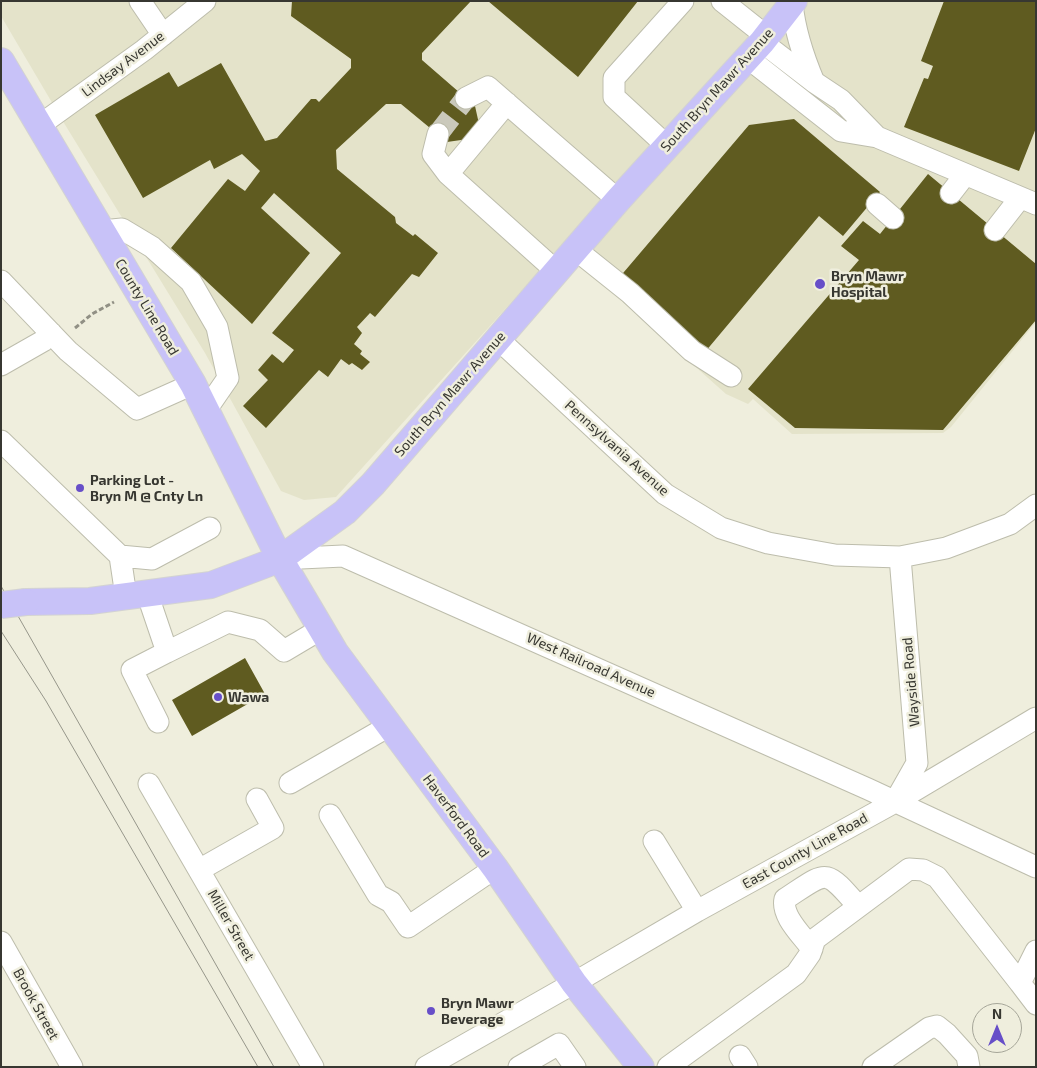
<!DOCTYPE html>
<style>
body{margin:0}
#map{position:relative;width:1037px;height:1068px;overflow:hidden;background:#efeedd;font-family:"Exo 2",sans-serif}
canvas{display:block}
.frame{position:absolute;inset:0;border:2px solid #373731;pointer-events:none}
.north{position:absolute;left:972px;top:1003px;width:50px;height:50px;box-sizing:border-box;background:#efeedd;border:1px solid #a5a598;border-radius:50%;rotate:0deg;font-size:14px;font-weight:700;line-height:20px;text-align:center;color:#373731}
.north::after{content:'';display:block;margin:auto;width:18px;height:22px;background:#674fc8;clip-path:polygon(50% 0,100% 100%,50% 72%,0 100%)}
</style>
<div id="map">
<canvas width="1037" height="1068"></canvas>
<div class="frame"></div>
<div class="north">N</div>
</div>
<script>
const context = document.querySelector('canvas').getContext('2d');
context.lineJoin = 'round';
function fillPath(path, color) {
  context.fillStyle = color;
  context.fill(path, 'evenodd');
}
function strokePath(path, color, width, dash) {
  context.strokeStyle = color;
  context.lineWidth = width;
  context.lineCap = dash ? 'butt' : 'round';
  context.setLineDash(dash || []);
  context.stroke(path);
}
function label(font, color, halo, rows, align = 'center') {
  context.font = font + ' "Exo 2",sans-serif';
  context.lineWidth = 5;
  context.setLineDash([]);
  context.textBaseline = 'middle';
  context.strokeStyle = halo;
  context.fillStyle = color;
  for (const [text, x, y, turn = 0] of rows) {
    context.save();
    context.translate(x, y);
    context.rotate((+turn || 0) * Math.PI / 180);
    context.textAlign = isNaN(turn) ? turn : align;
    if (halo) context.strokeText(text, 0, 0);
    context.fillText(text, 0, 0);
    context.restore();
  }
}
const built = new Path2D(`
 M1,1H1036V322L951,427L943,433L792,434L753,399L748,404L726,394L561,247L336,497L304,500L281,491L205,353L64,123L1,16Z`);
const building = new Path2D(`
 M292,1H471L422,53V60L475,106L479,124L468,139L447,142L401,104H386L336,150L337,169L395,217L396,223L413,236L415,234L438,253L419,277L412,274L375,317L370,313L357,327L362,333L354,344L362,351L360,354L370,362L362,370L352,363L349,365L341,359L328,377L319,370L266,428L243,406L268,380L258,370L272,354L283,363L294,350L272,333L341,253L274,193L261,208L310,253L252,324L171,248L228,179L245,191L260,171L242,154L214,169L210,160L143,198L95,115L169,72L178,87L221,63L265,141L277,138L311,99H316L319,102L351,68V59L291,16Z
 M488,1H638L578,77Z
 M944,1H1036V128L1019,171L904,127L924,78L928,79L933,66L921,61Z
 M794,119L880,192L843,236L819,216L705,352L618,279L749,125Z
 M928,174L1036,264V320L943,430L795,428L748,389L859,260L841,246L863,221L880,234Z
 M245,658L265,694L192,736L172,700Z`);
const minorTunnel = new Path2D(`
 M438,134L466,98`);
const path = new Path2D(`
 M75,328L92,314L114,302`);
const minor = new Path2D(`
 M140,1L163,35
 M722,1L766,36
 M792,4C795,32 803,56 814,82
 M762,42L814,82L841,100L877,137
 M748,58L841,131L877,137L1036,204
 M466,98L488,87L618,200
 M40,125L144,50L205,1
 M438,134L433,154L448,174L556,271
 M667,146L614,97V78L683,1
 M448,174L507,103
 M951,193L965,175
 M877,204L893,218
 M995,230L1020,198
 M102,231L122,229L152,247L191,282L217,327L228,378L206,410
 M575,249L630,293L692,351L731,376
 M1,281L68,351L137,409L193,384
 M498,339L665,494L721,528L768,543L835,555L900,557L946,548L1010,524L1036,505
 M1,365L43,341L51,333
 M1,441L120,556L126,596
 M120,556L152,559L210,528
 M280,559L343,556L868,789L1036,867
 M147,593L167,652L228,622L260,630L284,651L321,629
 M158,722L132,670L167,652
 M290,783L389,726
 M149,784L313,1067
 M896,800L917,763L900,557
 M330,815L378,895L391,902L408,927L495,868
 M654,841L697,911
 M199,870L273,828L257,799
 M1,942L72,1067
 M812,949C802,935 781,916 785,899C828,871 824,867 858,906
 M1020,983L1036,1004
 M740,1056L747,1067
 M426,1067L574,983L697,911L895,802L1036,718
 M519,1067L559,1044L575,1067
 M668,1067L796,974L810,954L815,939L909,869L923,870L937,877L1020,983L1036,951
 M873,1067L929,1028L937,1026L947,1034L967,1056L969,1067`);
const major = new Path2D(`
 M1,61L193,384L280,559L335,652L495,868L574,983L641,1067
 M26,602L90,601L211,585L280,559L345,512L373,484L618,200L762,42L794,1`);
const tram = new Path2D(`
 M1,586L274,1067
 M1,631L46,701L258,1067`);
const majorBridge = new Path2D(`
 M1,605L26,602`);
const markers = [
 [820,284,6,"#674fc8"],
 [80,488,5,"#674fc8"],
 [218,697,5,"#674fc8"],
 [431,1011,5,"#674fc8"]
];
const streetNames = [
 ["Lindsay Avenue",123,64,-37],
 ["South Bryn Mawr Avenue",717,90,-48],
 ["County Line Road",147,307,59],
 ["South Bryn Mawr Avenue",450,394,-49],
 ["Pennsylvania Avenue",617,448,42],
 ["West Railroad Avenue",591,665,24],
 ["Wayside Road",911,682,-95],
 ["Haverford Road",456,816,53],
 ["East County Line Road",805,851,-29],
 ["Miller Street",231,925,60],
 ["Brook Street",36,1004,61]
];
const poiNames = [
 ["Bryn Mawr",831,276],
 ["Hospital",831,292],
 ["Parking Lot -",90,480],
 ["Bryn M @ Cnty Ln",90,496],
 ["Wawa",228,697],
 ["Bryn Mawr",441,1003],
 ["Beverage",441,1019]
];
fillPath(built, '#e4e3ca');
fillPath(building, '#5f5b20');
strokePath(minorTunnel, '#cac9bb', 21, [21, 11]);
strokePath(minor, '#bdbdac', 23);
strokePath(major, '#d3d3d2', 28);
strokePath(path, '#919085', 3, [5, 2.5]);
strokePath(minor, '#fff', 21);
strokePath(major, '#c8c2f8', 26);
strokePath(tram, '#96968a', 1);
strokePath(majorBridge, '#d3d3d2', 28, []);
strokePath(majorBridge, '#c8c2f8', 26);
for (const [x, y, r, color] of markers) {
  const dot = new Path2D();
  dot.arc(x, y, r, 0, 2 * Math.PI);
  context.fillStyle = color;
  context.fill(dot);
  strokePath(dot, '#efeedd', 2);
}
label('14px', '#373731', '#efeedd', streetNames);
label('bold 14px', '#373731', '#efeedd', poiNames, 'left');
</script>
